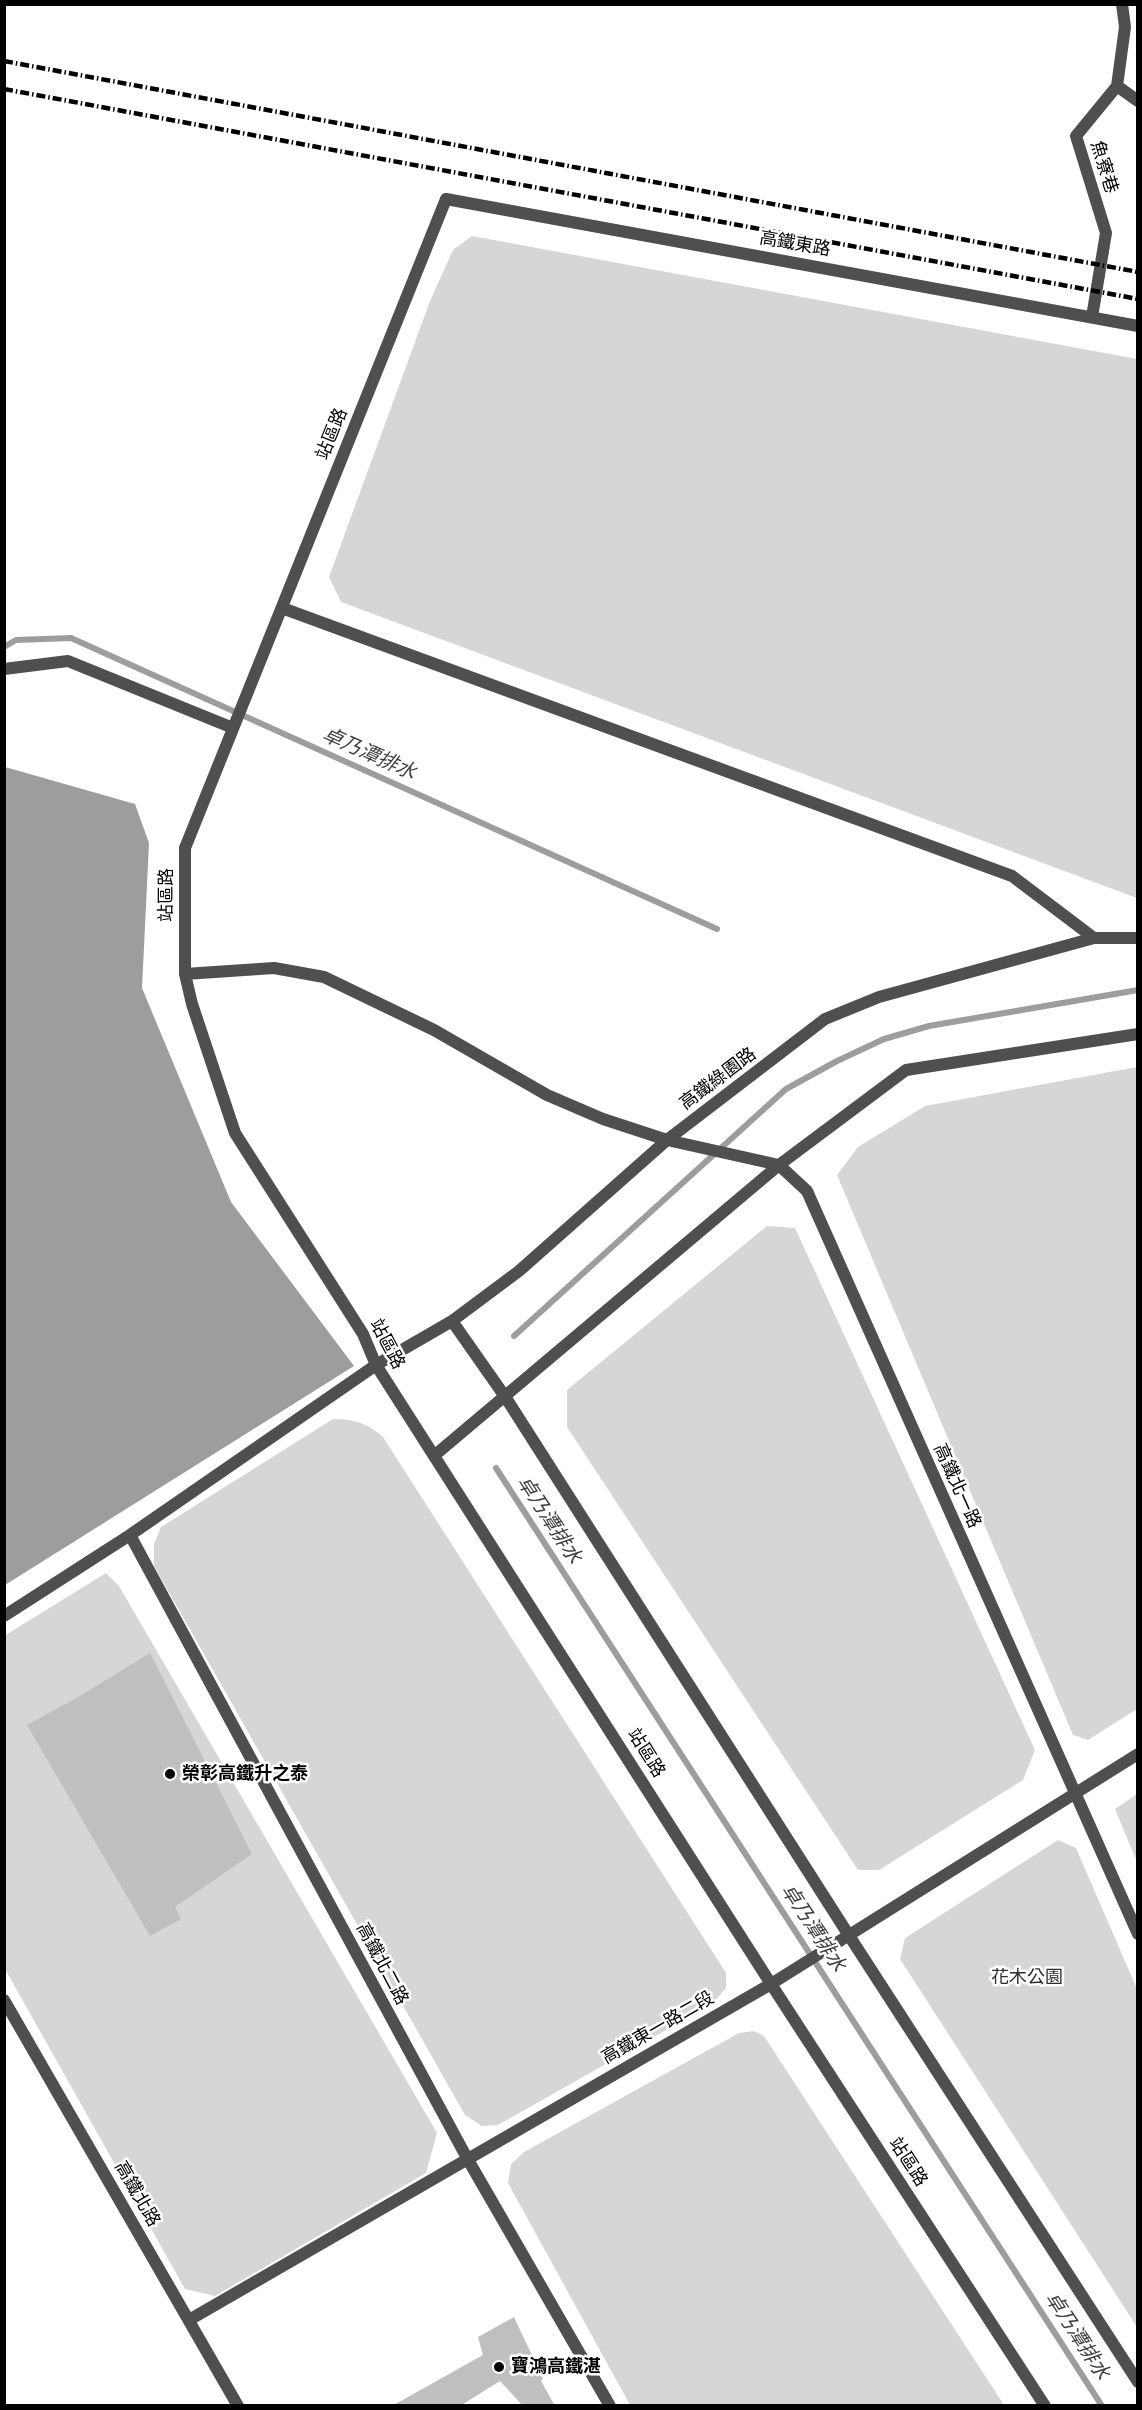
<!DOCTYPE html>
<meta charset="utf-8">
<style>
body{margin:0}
#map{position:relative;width:1142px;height:2410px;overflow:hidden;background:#fff;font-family:Montserrat,sans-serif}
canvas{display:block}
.frame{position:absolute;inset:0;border:6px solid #000;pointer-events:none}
</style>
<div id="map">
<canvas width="1142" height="2410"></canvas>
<div class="frame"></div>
</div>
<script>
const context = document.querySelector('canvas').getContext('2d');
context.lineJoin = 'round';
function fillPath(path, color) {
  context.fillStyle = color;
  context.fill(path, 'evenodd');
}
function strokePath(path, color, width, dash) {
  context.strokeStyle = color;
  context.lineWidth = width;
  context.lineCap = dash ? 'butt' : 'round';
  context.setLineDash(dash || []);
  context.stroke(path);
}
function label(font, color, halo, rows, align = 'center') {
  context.font = font + ' Montserrat,"Noto Sans TC",sans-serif';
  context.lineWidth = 5;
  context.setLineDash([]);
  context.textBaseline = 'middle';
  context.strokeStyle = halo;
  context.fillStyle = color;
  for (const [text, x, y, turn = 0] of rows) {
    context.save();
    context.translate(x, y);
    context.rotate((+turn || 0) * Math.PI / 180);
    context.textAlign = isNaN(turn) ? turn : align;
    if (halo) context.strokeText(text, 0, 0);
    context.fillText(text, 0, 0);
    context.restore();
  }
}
const green = new Path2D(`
 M472,236L1137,359V898L341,602L329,577L430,301L453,250Z
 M1137,1067V1709L1088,1740L1073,1735L837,1175L858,1147L925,1106Z
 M767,1226L795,1228L1035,1750L1023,1780L879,1870H858L567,1427V1390Z
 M333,1419C353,1419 368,1423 383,1437L726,1973V1988L712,2004L498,2125L482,2126L465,2115L154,1566V1544L161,1527Z
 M106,1573L119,1586L437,2133L426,2173L215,2296L185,2289L5,1969L4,1636Z
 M1137,1794V1862L1115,1809Z
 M1058,1840L1076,1848L1137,1989V2327L900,1959L905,1938Z
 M754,2031L764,2036L1004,2405H630L508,2183L511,2164L524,2152L739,2033Z`);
const water = new Path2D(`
 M5,767L135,804L149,843L142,988L231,1202L354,1366L5,1585Z`);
const stream = new Path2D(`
 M4,647L16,640L71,638L717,929
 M514,1336L786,1089L837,1061L884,1039L929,1026L1138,990
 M496,1468L1102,2406`);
const building = new Path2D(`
 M150,1653L252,1854L175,1907L181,1919L150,1936L27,1725L80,1696Z
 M514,2317L543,2379L541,2381L555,2406H523L500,2381L460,2406H392L483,2355L478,2337Z`);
const lane = new Path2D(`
 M1117,86L1138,101
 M1092,317L1106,233L1076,136L1117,86L1125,27L1122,4
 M282,608L1012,876L1094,938`);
const street = new Path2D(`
 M4,669L68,661L233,728
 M185,974L274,968L324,977L434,1030L547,1095L603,1119L667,1140L779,1165L807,1191L1138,1934
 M452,1321L506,1398L848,1934L1138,2382
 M435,1455L779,1165L906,1070L1138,1034
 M130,1535L467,2158L610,2406
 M4,1616L130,1535L376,1365L452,1321L519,1271L667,1140L825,1019L879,997L1094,938H1138
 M4,2000L238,2406
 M189,2320L771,1984L1138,1754
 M1045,2406L771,1984L376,1365L363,1334L235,1133L192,1004L185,974V848L446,199L1138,326`);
const rail = new Path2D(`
 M4,61L1138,272
 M4,89L1138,299`);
const markers = [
 [170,1774,6,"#000"],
 [499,2367,6,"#000"]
];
const streetNames = [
 ["魚寮巷",1104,167,73],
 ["高鐵東路",795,244,10],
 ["站區路",332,434,-68],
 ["站區路",167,895,-90],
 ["高鐵綠園路",718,1079,-37],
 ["站區路",387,1344,62],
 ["高鐵北一路",957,1486,66],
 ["站區路",646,1753,58],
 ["高鐵北二路",382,1964,62],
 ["高鐵東一路二段",658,2028,-30],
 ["站區路",908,2162,57],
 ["高鐵北路",137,2194,60]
];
const poiNames = [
 ["榮彰高鐵升之泰",182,1774],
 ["寶鴻高鐵湛",511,2367]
];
const parkNames = [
 ["花木公園",1027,1978]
];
const waterNames = [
 ["卓乃潭排水",369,754,24],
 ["卓乃潭排水",549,1520,57],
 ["卓乃潭排水",813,1928,57],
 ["卓乃潭排水",1077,2336,57]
];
fillPath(green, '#d6d6d6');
fillPath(water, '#9d9d9d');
strokePath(stream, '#9d9d9d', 6);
fillPath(building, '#bfbfbf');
strokePath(lane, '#4f4f4f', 12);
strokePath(street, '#4f4f4f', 12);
strokePath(rail, '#000', 4.5, [9, 3, 1.5, 3]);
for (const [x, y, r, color] of markers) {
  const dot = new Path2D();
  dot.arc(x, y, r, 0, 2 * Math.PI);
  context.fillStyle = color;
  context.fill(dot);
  strokePath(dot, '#fff', 2);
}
label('18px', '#000', '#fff', streetNames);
label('bold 18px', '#000', '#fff', poiNames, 'left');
label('18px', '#2d2d2d', '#fff', parkNames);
label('italic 20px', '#3e3e3e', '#fff', waterNames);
</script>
